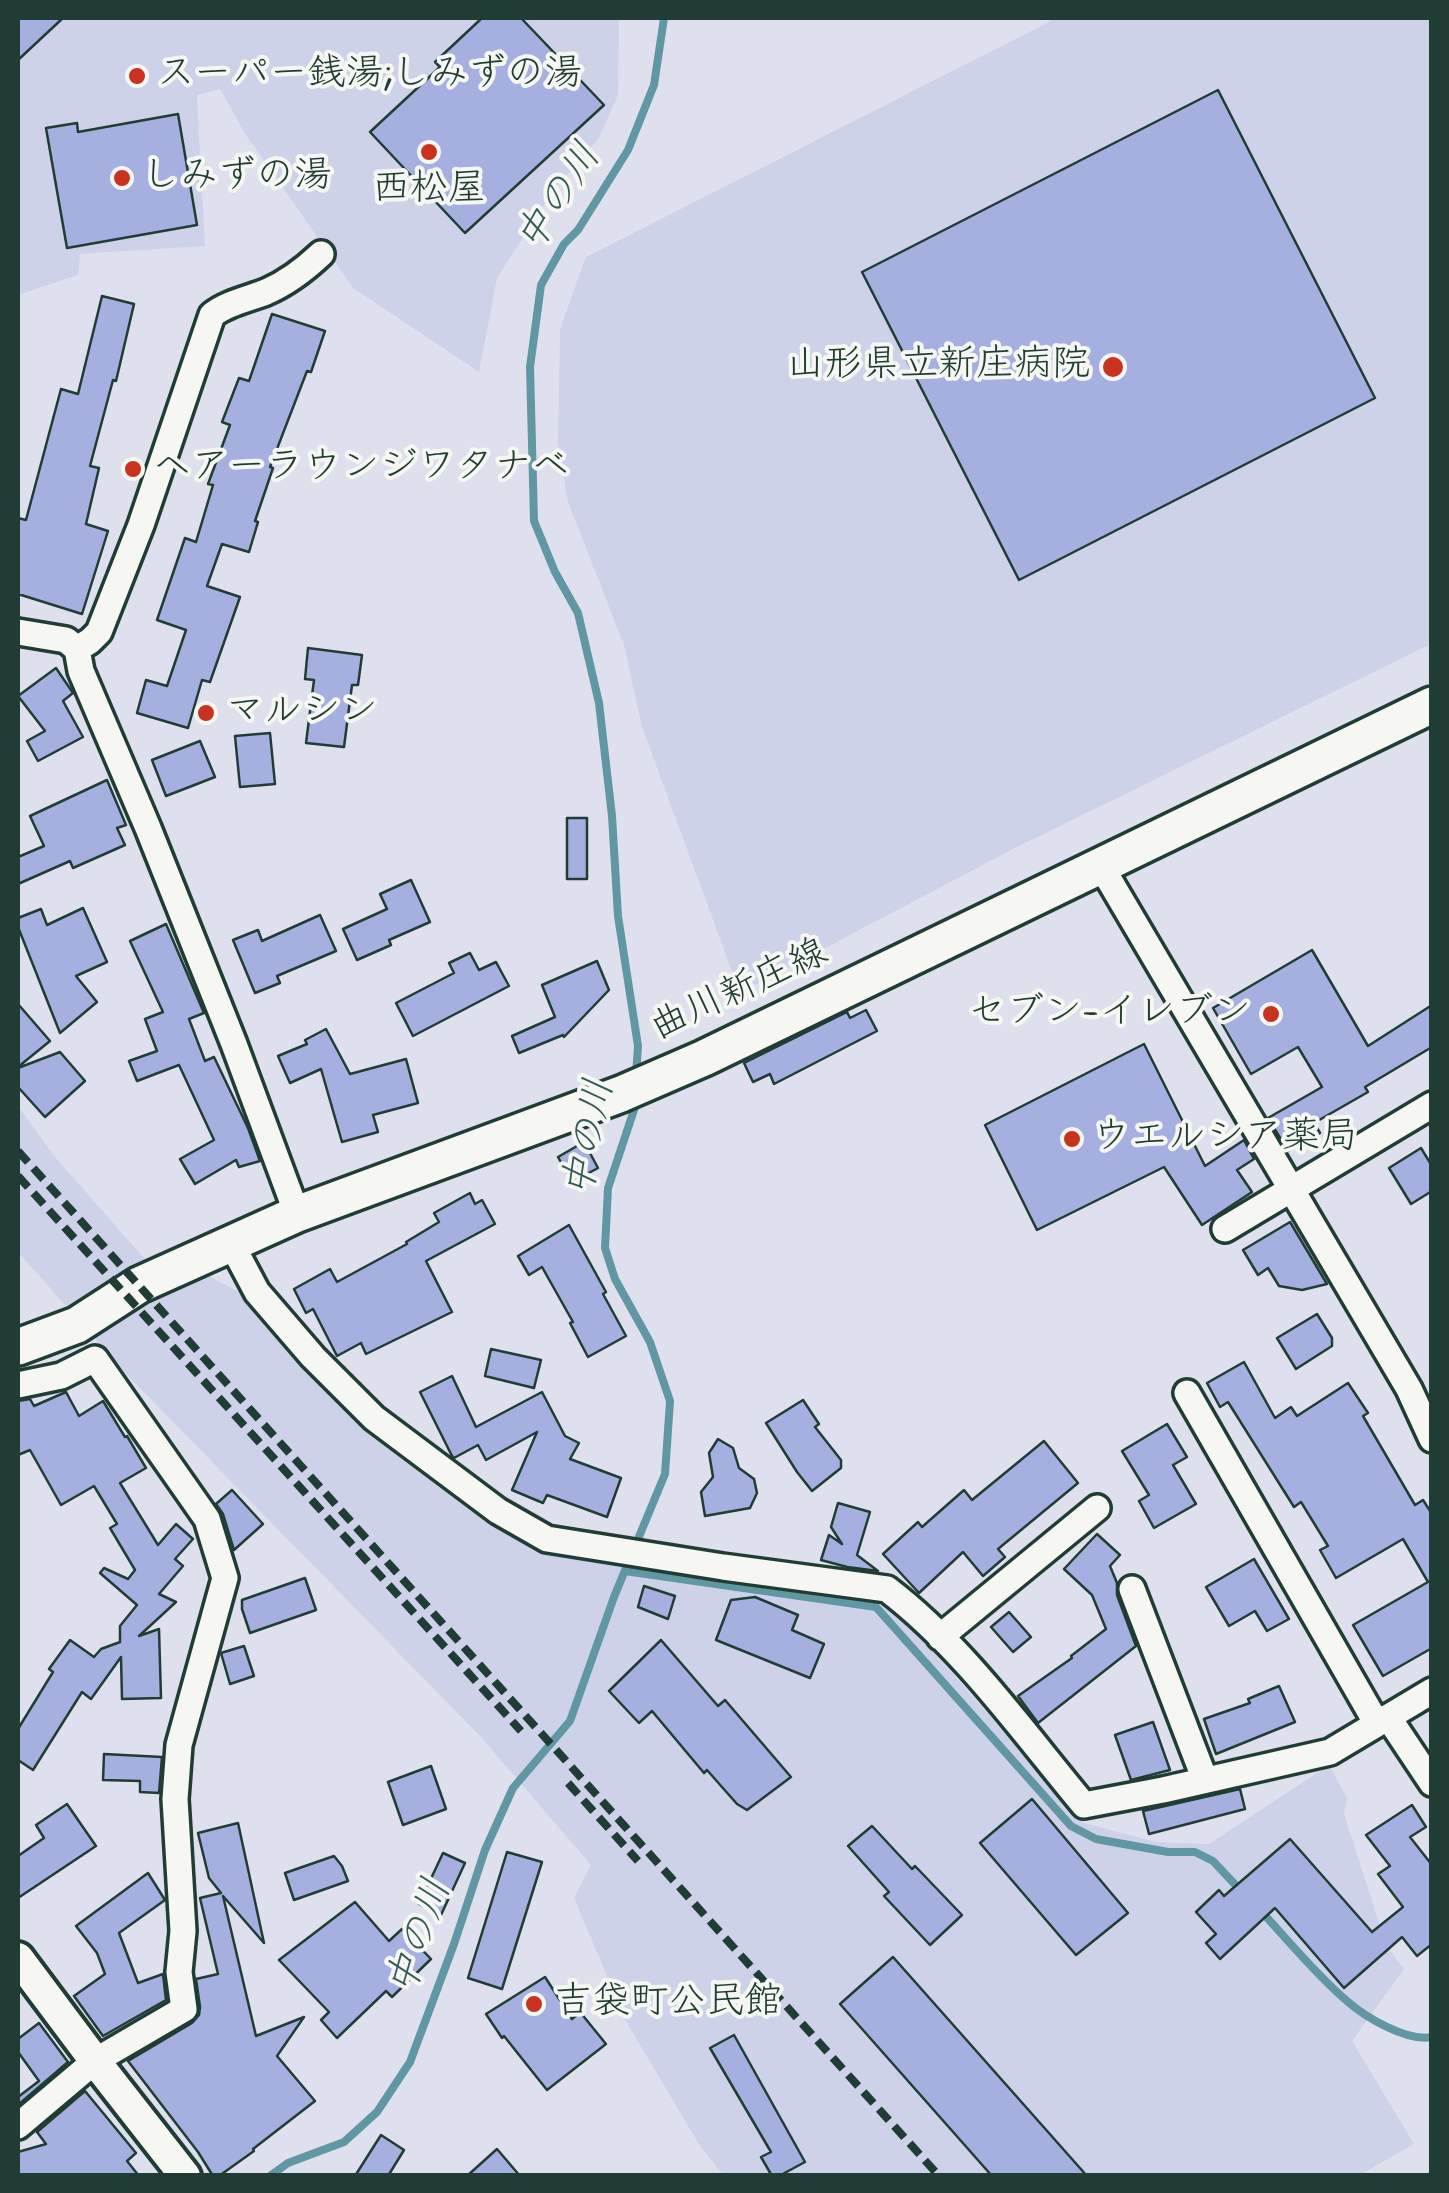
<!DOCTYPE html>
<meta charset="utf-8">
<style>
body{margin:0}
#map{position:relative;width:1449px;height:2193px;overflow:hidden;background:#dee1ed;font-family:Mynerve,sans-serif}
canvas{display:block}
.frame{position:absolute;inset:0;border:20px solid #1f3d34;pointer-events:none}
</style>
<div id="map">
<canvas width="1449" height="2193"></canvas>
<div class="frame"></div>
</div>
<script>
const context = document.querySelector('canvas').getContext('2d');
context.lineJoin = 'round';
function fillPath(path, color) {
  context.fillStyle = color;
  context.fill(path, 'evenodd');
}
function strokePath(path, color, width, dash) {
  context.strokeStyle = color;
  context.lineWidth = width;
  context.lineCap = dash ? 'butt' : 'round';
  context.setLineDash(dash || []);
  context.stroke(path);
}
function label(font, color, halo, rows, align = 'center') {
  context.font = font + ' Mynerve,"Klee One",sans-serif';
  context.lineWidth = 8;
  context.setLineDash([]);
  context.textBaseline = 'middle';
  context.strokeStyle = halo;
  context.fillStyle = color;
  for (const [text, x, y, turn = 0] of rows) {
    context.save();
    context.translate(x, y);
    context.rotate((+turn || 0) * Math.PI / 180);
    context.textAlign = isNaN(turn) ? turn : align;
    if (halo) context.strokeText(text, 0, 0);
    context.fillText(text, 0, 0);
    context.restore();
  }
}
const built = new Path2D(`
 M18,18H619L618,95L599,138L555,188L497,278L479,372L353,288L246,135L220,89L197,95L205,246L80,254L78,275L18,295Z
 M1057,18H1431V644L1013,849L740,993L642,727L624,645L568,502L558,442L560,329L586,257Z
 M18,1106L55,1157L172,1290L205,1274L258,1302L499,1524L553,1553L873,1598L897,1610L1084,1823L1156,1842L1209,1844L1329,1765L1347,1798L1344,1814L1387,1947L1404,1969L1352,2041L1414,2144L1358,2176L723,2175L698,2143L626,2021L574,1898L591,1865L479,1735L128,1376L18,1252Z`);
const stream = new Path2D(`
 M636,1075L638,1046L618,916L612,816L599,703L578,613L555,572L534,521L530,367L541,285L564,244L578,230L628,150L654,85L664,18
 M625,1571L876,1607L1071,1826L1096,1839L1168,1852H1195L1213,1861L1243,1893
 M1260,1910C1287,1939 1317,1976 1347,2001C1365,2017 1407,2042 1432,2037
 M270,2176L288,2163L344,2142L377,2112L410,2062L454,1944L485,1850L513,1788L570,1721L614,1597L665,1474L670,1401L650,1342L615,1279L605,1248L608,1188L635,1107V1099`);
const building = new Path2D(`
 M18,18H63L18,60Z
 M482,18H521L604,105L465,233L370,132L440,67L435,62Z
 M1218,90L1375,398L1019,580L862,272Z
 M178,114L197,225L67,248L46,128L77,123L78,132Z
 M102,296L134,304L116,381L113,380L90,466L99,468L86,524L108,531L82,614L18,594V518L26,520L61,389L78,394Z
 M272,314L325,331L311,372L307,371L270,467L273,468L255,521L258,522L249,552L222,544L207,586L240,597L210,682L202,680L188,728L137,713L146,680L167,686L186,630L157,620L185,538L196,542L213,485L208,484L230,425L222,422L239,378L249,381Z
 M308,648L362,655L358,685H352L344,747L306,743L314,680L305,679Z
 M56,668L73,693L63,701L83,737L38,761L27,741L45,731L18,696Z
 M270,733L275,784L240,787L235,736Z
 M200,741L215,777L166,796L152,760Z
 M107,780L126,825L117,828L125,845L73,868L70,861L18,884V857L44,846L30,816Z
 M567,818H587V879H567Z
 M411,880L430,922L389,940L391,945L357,960L343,929L387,909L380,894Z
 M83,908L107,962L76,976L97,1002L60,1033L18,927V918L41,909L47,925Z
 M320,915L336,951L277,976L280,983L255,993L233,940L258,930L262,941Z
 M166,924L204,1013L189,1019L205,1061L214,1057L248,1128L260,1161L239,1167L236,1160L195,1184L180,1159L214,1140L179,1065L137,1081L129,1061L157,1051L145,1019L163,1012L130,941Z
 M1312,950L1368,1046L1432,1005V1047L1365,1087L1368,1092L1314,1123L1320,1133L1288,1151L1268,1118L1322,1087L1298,1047L1251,1074L1213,1008Z
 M470,953L479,970L496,962L509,986L413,1036L396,1003L454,973L449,963Z
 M597,961L609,990L564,1037L563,1035L519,1053L512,1036L555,1017L542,985Z
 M18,1004L50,1041L18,1067Z
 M866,1010L877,1031L774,1084L770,1074L753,1082L744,1063L847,1012L850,1018Z
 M326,1029L350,1074L406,1059L418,1103L373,1115L378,1132L342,1142L321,1069L290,1083L278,1056L307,1044L305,1040Z
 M1144,1044L1205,1166L1244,1140L1254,1159L1237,1170L1252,1192L1202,1225L1164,1167L1037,1230L985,1125Z
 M60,1052L85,1081L45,1117L18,1087V1068Z
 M584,1142L598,1168L572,1182L558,1157Z
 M1421,1148L1432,1166V1191L1411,1204L1389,1168Z
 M470,1193L475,1204L482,1200L495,1224L426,1261L452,1312L366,1354L361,1343L337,1356L313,1309L306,1313L294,1289L330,1269L337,1282L407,1244L406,1242L439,1222L434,1213Z
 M1290,1222L1327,1284L1302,1290L1279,1286L1268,1268L1258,1275L1243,1250Z
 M569,1225L606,1292L603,1294L626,1336L588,1357L570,1323L573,1322L542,1267L529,1275L518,1256Z
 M1317,1314L1332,1338V1346L1296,1369L1277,1338Z
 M491,1349L541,1360L534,1388L485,1376Z
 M1244,1362L1275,1418L1291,1407L1297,1416L1348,1383L1368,1413L1363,1416L1415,1505L1423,1500L1432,1514V1648L1383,1676L1353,1625L1428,1582L1403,1539L1336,1578L1320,1550L1328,1546L1301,1502L1294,1507L1228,1402L1220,1407L1207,1383Z
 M452,1376L476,1427L542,1392L565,1436L579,1443L570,1459L621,1478L607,1517L547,1495L543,1503L512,1490L537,1432L486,1460L478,1445L454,1458L452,1456L420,1392Z
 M66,1392L79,1416L103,1401L125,1437L127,1436L146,1468L120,1483L158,1545L176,1524L193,1539L175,1559L183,1566L159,1594L176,1602L139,1636L159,1629L161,1698L122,1699L121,1657L91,1699L82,1692L33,1770L18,1760V1729L53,1672L49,1669L70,1640L94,1657L101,1649L120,1642V1626L137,1605L100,1573L104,1568L128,1579L135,1570L110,1528L117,1524L94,1486L61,1505L30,1450L18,1455V1401L30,1399L34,1406Z
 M803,1400L819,1424L815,1427L841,1460V1468L812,1491L797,1472L766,1423Z
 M1167,1424L1187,1457L1173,1465L1196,1504L1154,1528L1139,1501L1149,1495L1122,1451Z
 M718,1439L733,1448L739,1468L754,1479L757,1493L750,1508L705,1516L701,1492L713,1477L709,1453Z
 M1044,1441L1078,1483L998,1549L1005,1557L983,1576L963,1552L919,1593L883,1554L918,1522L922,1527L964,1490L972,1500Z
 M232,1490L263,1524L234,1550L223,1514L216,1504Z
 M838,1503L870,1512L857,1555L878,1571L847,1567L821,1560L829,1535L842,1544L831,1527Z
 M1097,1534L1120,1555L1110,1566L1117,1583V1595L1136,1646L1038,1723L1018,1696L1072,1658L1071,1656L1106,1629L1092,1595L1064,1569Z
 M1254,1559L1289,1619L1267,1631L1255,1611L1229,1626L1206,1587Z
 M305,1578L316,1610L250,1633L242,1609V1600Z
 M644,1586L675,1596L668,1619L638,1607Z
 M755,1597L798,1615L792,1630L824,1644L810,1678L716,1640L731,1600Z
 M1009,1612L1031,1637L1013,1652L991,1627Z
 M661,1640L718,1706L725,1700L791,1777L747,1810L737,1804L707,1770L704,1773L652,1711L639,1723L609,1691Z
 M244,1646L254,1676L230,1684L221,1653Z
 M1279,1686L1295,1722L1216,1754L1204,1719L1250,1703L1248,1699Z
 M1153,1722L1170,1770L1131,1780L1115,1735Z
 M104,1754L162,1757L159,1793L140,1792V1781L103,1780Z
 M431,1766L446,1809L403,1825L388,1782Z
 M1240,1789L1245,1809L1149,1834L1143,1811Z
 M1032,1799L1128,1913L1076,1955L980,1843Z
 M67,1804L96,1846L18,1898V1856L44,1838L36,1825Z
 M1412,1805L1426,1827L1410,1837L1432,1865V1944L1417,1956L1402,1937L1344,1988L1275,1908L1220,1959L1206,1943L1216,1934L1196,1912L1219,1890L1224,1896L1290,1839L1372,1932L1403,1907L1378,1874L1390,1866L1366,1835Z
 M238,1823L264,1943L223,1896L256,2036L304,2017L277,2056L315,2101L253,2149L254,2151L219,2176H213L198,2152L128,2061L192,2023L199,2015L200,2007L196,1979L218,1974L200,1898L221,1893L209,1878L198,1833Z
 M872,1826L912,1869L915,1866L962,1915L930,1945L884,1896L889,1892L848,1846Z
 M507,1852L542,1862L502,1989L468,1978Z
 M443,1853L465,1863L441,1915L419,1904Z
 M334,1856L342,1866L348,1881L294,1900L285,1873Z
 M148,1873L165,1900L119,1933L138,1983L163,1974L166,2000L103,2036L74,1996L105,1974L97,1953L76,1926Z
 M355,1902L389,1941L402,1929L431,1959L392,1997L386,1991L337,2038L321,2020L329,2012L279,1960Z
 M893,1957L1087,2176H992L840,2004Z
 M545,1977L572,2019L580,2012L606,2044L547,2090L504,2036L502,2038L486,2014Z
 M39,2023L68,2062L18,2105V2097L39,2081L18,2052V2039Z
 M734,2035L805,2162L779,2176H772L761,2157L771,2152L710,2048Z
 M85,2091L136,2153L127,2161L139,2176H18V2152L46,2144L37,2132Z
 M381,2135L404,2150L388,2176H355Z
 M497,2149L520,2176H467Z`);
const minor = new Path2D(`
 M18,632L66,640L77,649L81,671L148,828L234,1044L297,1214
 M77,649L90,641L99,632L141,525L212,315C227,303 248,299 266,292C287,283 304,270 321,254
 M1101,866L1409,1389L1432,1439
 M1225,1229L1432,1105
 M231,1243L257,1292L313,1357L374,1418L498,1511L547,1539L723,1567L887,1589C963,1647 1023,1732 1084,1805L1163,1790L1330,1752L1432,1691
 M18,1385L61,1376L95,1359L207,1519L225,1578L179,1745L175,1799L183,1931L179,1972L184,2009L95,2061L18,2126
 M1187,1393L1377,1724
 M1132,1589L1205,1780
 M940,1637L1097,1508
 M1388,1717L1432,1783`);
const tertiary = new Path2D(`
 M18,1958L95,2061L185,2176`);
const secondary = new Path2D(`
 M18,1347L77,1325L139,1285L297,1214L621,1094L704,1058L1432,705`);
const rail = new Path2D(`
 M18,1151L939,2176
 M18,1176L521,1731
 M568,1783L638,1861`);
const markers = [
 [137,76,10,"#c8321e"],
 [429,152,10,"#c8321e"],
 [122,178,10,"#c8321e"],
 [1113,367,12,"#c8321e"],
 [133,469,10,"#c8321e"],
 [206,713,10,"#c8321e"],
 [1271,1014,10,"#c8321e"],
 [1072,1139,10,"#c8321e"],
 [534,2004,10,"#c8321e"]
];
const poiNames = [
 ["スーパー銭湯;しみずの湯",157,76],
 ["しみずの湯",142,178],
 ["西松屋",429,191,"center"],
 ["山形県立新庄病院",1090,367,"right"],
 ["ヘアーラウンジワタナベ",153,469],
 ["マルシン",226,713],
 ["セブン-イレブン",1251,1014,"right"],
 ["ウエルシア薬局",1092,1139],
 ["吉袋町公民館",554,2004]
];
const streetNames = [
 ["曲川新庄線",740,992,-25]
];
const waterNames = [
 ["中の川",561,199,-57],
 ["中の川",592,1139,-79],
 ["中の川",422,1938,-71]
];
fillPath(built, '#cdd2e9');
strokePath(stream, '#6097a2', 8);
fillPath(building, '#a5b0e0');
strokePath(building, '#1f3d34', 2.5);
strokePath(minor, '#1f3d34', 32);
strokePath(tertiary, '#1f3d34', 38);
strokePath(secondary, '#1f3d34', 42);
strokePath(minor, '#f6f6f2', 25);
strokePath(tertiary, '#f6f6f2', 30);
strokePath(secondary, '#f6f6f2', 35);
strokePath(rail, '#1f3d34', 8, [15, 8]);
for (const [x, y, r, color] of markers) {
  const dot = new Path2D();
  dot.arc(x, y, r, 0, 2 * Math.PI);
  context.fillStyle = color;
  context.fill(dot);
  strokePath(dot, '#f6f6f2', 4);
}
label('38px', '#1f3d34', '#f6f6f2', poiNames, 'left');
label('38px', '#1f3d34', '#f6f6f2', streetNames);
label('italic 40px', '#355b59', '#f6f6f2', waterNames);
</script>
